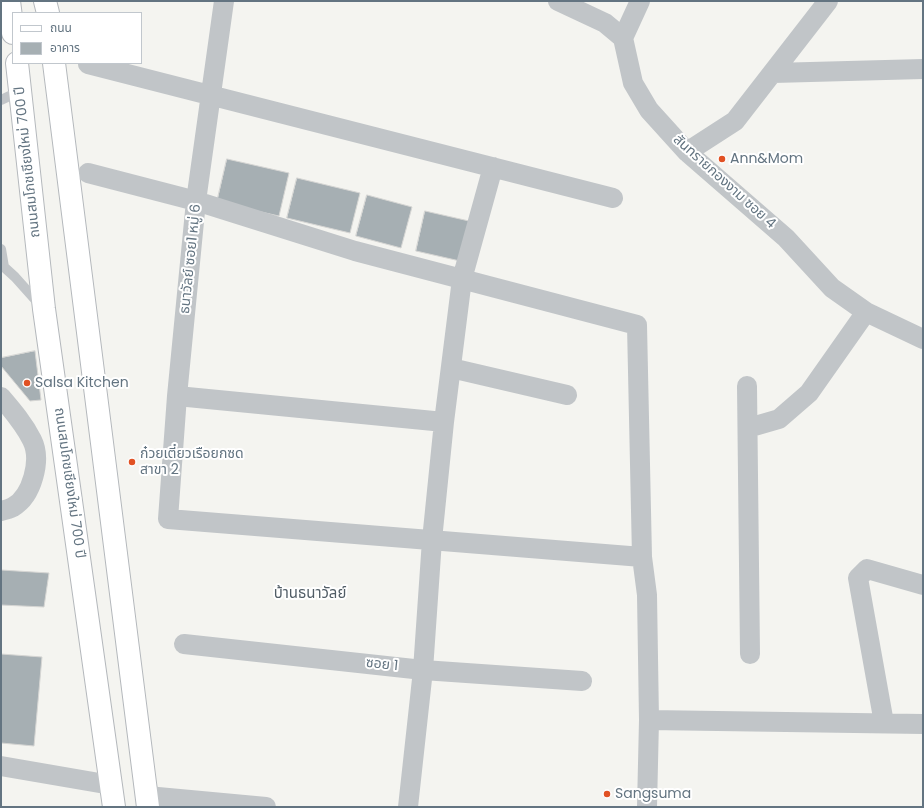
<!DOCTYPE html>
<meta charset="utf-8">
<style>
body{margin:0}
#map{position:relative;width:924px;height:808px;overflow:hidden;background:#f4f4f0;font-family:Poppins,"Noto Sans Thai",sans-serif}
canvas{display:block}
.frame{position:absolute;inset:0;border:2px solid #637481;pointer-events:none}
.legend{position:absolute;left:12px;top:12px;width:130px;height:52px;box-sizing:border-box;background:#fff;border:1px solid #c1c7cd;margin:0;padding:5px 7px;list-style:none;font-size:12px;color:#637481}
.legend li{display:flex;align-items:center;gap:8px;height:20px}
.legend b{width:20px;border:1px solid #c1c7cd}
</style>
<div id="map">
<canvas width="924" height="808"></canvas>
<div class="frame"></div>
<ul class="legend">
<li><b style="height:5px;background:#fff"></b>ถนน</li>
<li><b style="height:11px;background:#a6afb3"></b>อาคาร</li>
</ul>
</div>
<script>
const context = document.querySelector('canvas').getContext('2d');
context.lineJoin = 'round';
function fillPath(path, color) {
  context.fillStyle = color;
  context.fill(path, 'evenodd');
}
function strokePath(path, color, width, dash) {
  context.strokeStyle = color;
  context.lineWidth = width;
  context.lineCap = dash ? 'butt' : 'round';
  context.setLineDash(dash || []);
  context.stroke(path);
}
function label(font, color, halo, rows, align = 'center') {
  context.font = font + ' Poppins,"Noto Sans Thai",sans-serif';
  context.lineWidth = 4;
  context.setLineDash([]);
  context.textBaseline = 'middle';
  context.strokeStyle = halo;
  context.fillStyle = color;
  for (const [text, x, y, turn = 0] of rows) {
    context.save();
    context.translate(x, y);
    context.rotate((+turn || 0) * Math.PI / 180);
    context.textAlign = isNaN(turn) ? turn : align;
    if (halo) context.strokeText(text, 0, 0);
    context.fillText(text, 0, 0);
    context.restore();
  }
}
const building = new Path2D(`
 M227,159L289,173L279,216L217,202Z
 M297,178L360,193L350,233L287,218Z
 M367,195L412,207L401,248L356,236Z
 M425,211L469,221L460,261L416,251Z
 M35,351L41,400L30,401L1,366V358Z
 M1,570L49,573L44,607L1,605Z
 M1,654L42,657L34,746L1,743Z`);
const lane = new Path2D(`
 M1,100L20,91
 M1,249L4,267L15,277L40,305`);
const street = new Path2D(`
 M224,1L196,201L177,396L168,519L642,557
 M558,1L605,23L623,38L633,83L649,110L687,152L786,238L832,288L866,312L923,339
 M623,38L640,1
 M88,64L613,198
 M773,73L923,69
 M687,152L735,121L828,1
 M88,173L196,201L355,251L637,325L642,557L647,595L649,720L647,807
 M451,368L567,395
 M747,386L750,654
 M177,396L444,422
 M1,397C13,411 24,424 32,440C42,460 32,496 13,507C9,509 5,510 1,511
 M748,428L779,419L809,393L866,312
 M184,644L423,670L582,681
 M649,720L923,724
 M884,723L858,578L867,569L923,585
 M1,766L111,785
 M147,796L266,807
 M408,807L423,670L432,540L444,422L462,279L493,167`);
const primary = new Path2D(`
 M9,1L13,33
 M45,1L48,13
 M17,63L44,309L114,807
 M54,63L148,807`);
const markers = [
 [722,159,4,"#e15123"],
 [27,383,4,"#e15123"],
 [132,462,4,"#e15123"],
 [607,794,4,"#e15123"]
];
const poiNames = [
 ["Ann&Mom",730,159],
 ["Salsa Kitchen",35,383],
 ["ก๋วยเตี๋ยวเรือยกซด",140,454],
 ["สาขา 2",140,470],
 ["Sangsuma",615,794]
];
const streetNames = [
 ["ถนนสมโภชเชียงใหม่ 700 ปี",28,162,-96],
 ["สันทรายกองงาม ซอย 4",724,182,42],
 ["ธนาวัลย์ ซอย1 หมู่ 6",191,259,-84],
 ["ถนนสมโภชเชียงใหม่ 700 ปี",69,483,82],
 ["ซอย 1",382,665,6]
];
const neighbourhoodNames = [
 ["บ้านธนาวัลย์",310,594]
];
fillPath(building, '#a6afb3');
strokePath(building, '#d5d5d3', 1);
strokePath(primary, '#b4b8bc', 24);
strokePath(lane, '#c1c5c8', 10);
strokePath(street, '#c1c5c8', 20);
strokePath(primary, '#fff', 22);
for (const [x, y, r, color] of markers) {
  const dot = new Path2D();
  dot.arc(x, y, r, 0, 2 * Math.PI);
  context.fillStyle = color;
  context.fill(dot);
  strokePath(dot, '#fff', 1.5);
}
label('14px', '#637481', '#fff', poiNames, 'left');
label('14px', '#637481', '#fff', streetNames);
label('15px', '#515d66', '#fff', neighbourhoodNames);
</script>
